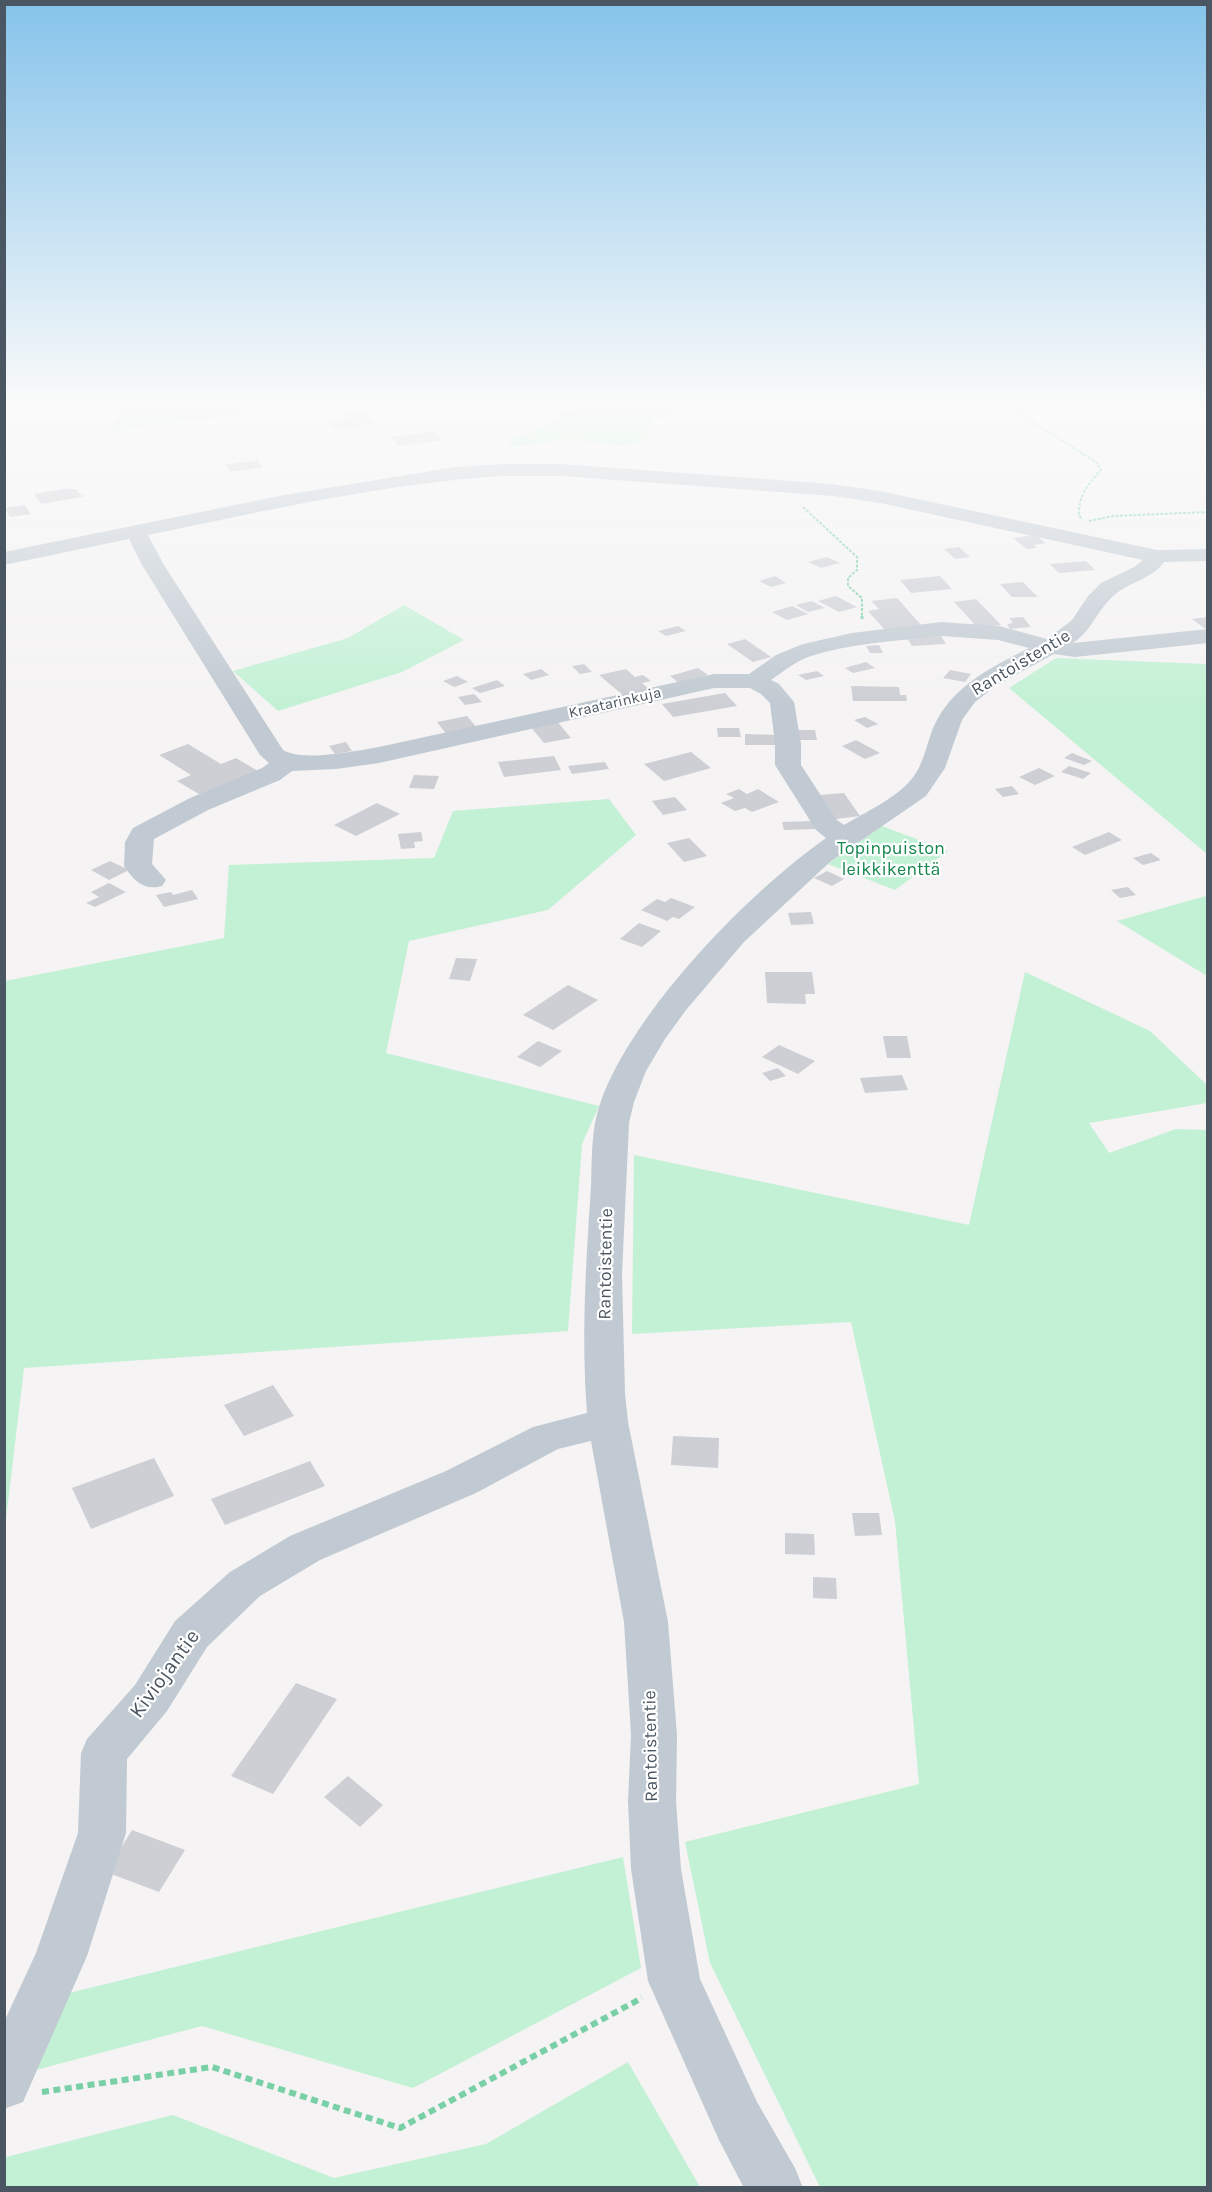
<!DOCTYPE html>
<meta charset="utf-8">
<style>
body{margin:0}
#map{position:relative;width:1212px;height:2192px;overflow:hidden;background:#f5f3f3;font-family:Karla,sans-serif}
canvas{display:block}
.frame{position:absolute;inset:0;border:6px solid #4a5661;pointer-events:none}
</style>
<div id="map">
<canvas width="1212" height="2192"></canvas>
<div class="frame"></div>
</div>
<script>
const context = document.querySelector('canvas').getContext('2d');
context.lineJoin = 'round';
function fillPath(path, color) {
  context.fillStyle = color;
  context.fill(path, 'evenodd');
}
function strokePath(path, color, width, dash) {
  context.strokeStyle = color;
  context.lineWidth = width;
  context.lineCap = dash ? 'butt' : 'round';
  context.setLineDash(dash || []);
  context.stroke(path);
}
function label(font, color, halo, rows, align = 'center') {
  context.font = font + ' Karla,sans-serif';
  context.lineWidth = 4.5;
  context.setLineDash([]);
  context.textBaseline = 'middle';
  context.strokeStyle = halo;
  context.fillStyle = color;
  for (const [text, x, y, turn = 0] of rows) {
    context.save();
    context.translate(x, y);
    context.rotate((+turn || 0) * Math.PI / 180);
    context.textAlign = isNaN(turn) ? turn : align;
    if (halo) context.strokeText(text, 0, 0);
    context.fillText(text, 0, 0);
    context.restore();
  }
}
const green = new Path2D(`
 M137,399H228L240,414L105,432Z
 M599,403H668L673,414L652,421L646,440L625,446L571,439L513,447L509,440L560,420L557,414Z
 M404,605L464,640L402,672L278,711L233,671L348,638Z
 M1056,658L1207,664V854L1009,688Z
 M609,799L636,835L548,910L409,941L386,1053L599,1106L582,1144L568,1331L24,1368L5,1528V981L224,938L229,865L434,858L453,811Z
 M882,826L948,851L895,890L828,864Z
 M1207,896V976L1117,921L1202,897Z
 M1025,972L1150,1031L1207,1085V1103L1089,1123L1109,1153L1176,1129L1207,1130V2187H820L710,1963L685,1842L919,1784L895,1521L851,1322L632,1334L634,1155L969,1225Z
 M623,1857L641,1968L413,2088L202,2026L32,2071L61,1995Z
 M628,2062L700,2187H5L6,2157L173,2115L334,2178L486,2144Z`);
const building = new Path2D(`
 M362,411L376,423L356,426L358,428L334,429L327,422L348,419L342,414Z
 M434,431L443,440L399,446L391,437Z
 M257,460L263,467L231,472L225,465Z
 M63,489H76L83,497L41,504L34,494Z
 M25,505L31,514L10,517L5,508Z
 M1035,535L1046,543L1034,545L1037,548L1027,549L1013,538Z
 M959,547L970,557L955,559L944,549Z
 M827,557L840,563L821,568L808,562Z
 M1086,561L1095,570L1059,573L1050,564Z
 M775,576L786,583L771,587L759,581Z
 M940,576L952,589L911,593L900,580Z
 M1023,582L1038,597H1012L1000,584Z
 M836,596L857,607L839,612L818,601Z
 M897,598L922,626L885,630L868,611L879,609L871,601Z
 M976,599L1001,625L978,628L954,602Z
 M812,601L825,608L808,612L796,605Z
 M792,606L808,614L787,620L772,612Z
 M1023,617L1031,627L1010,629L1007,624L1013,623L1009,618Z
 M1208,617V631L1192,619Z
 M678,626L686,631L666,636L658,631Z
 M941,636L946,644L912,646L907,638Z
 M745,639L771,657L753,662L727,644Z
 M879,645L883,653H870L866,646Z
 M866,662L875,668L853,673L845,668Z
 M584,664L592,672L580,674L572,666Z
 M698,668L708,675L679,683L670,676Z
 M541,669L549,675L531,680L523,674Z
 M626,669L635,677L643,675L651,681L642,683L650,690L624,696L599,675Z
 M950,670L971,674L965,682L943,678Z
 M817,671L824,676L806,680L798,675Z
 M457,676L468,682L454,687L443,681Z
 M497,680L505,686L480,693L472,688Z
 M851,686L899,687L900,695H906L907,701H853Z
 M725,693L737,706L673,717L662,704Z
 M474,694L482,702L465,705L458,697Z
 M467,716L478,729L447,735L437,722Z
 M865,717L878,724L867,728L854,720Z
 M556,720L571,738L544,743L529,725Z
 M717,728H739L741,737H718Z
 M791,730H815L817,740H793Z
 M745,734L782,735V745H745Z
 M856,740L880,753L865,759L842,746Z
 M346,742L352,751L335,754L329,746Z
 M188,744L221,764L236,758L263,774L204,797L177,781L191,775L159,755Z
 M691,752L711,768L664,781L644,764Z
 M1072,753L1092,761L1084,765L1064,758Z
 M554,756L561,770L504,777L498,762Z
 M605,762L609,769L572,774L568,766Z
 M1069,766L1091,773L1083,779L1061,772Z
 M1039,768L1055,776L1035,785L1019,777Z
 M414,775L439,776L434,789L409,788Z
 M1012,786L1019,794L1003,797L995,789Z
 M739,789L747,794L758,789L779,802L752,812L745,808L735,811L721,803L734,798L726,794Z
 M844,793L860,816L836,819L820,795Z
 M675,797L687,810L663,815L652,801Z
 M377,803L400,814L356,836L334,825Z
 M812,821L815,829L784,830L782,822Z
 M421,832L423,841L414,842L415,848L401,849L398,834Z
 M1109,832L1122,840L1085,855L1072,847Z
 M689,838L707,856L684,862L667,843Z
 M1151,853L1161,860L1143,865L1133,858Z
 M110,861L129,870L109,880L91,870Z
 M827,871L844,879L832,886L814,878Z
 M109,883L126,892L95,907L86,903L99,897L91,892Z
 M1128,887L1136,895L1120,898L1111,890Z
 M192,890L198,899L164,907L156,895L171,892L173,895Z
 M671,898L695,907L679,919L673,917L667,921L641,910L657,899L665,902Z
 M811,912L814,924L791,925L788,913Z
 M639,923L661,931L642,947L620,939Z
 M456,958L477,959L470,981L449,979Z
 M765,972H812L815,994H805L806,1004L767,1003Z
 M568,985L598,1000L553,1030L523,1015Z
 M883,1036H907L911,1058H887Z
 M538,1041L562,1051L540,1067L517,1057Z
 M779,1045L815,1061L798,1074L762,1057Z
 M778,1068L786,1076L770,1081L762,1073Z
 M902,1075L908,1090L865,1093L860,1078Z
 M273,1385L294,1416L244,1436L224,1405Z
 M673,1436L719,1438L718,1468L671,1465Z
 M154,1458L174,1496L91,1529L72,1488Z
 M310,1461L325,1486L225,1525L211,1499Z
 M852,1513H879L882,1535L855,1536Z
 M785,1533L814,1534L815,1555L785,1554Z
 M813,1577L836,1578L837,1599L813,1598Z
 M296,1683L337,1699L273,1794L231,1776Z
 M348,1776L383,1805L360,1827L324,1797Z
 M132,1830L185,1850L159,1892L106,1872Z`);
const pathFar2 = new Path2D(`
 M1002,399L1037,425L1096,462L1101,470C1088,484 1078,496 1079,516L1083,519
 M803,507L857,557V570L848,578V586L862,598V618
 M1089,521L1113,516L1208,512`);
const pathFar1 = new Path2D(`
 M862,616V619`);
const path = new Path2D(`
 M42,2092L212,2067L400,2128L642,1998`);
const minor = new Path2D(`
 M504,464H561L833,484L880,491L1157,550L1208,549V561L1164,562C1152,579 1132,581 1117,593C1098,607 1093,630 1073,643L1208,629V643L1075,657L1054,654L997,685L975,702L962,720L945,768L926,796L830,862L744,942L686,1010L665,1039L646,1071L634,1102L629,1123L622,1275L625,1393L628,1422L668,1622L677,1735L676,1801L681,1869L700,1979L757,2102L795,2168L803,2188H744L719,2140L648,1981L631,1869L628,1801L631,1735L624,1622L591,1441L558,1449L476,1493L320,1560L260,1596L207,1647L167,1711L127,1759L126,1833L87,1956L23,2102L4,2109V2022L36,1953L78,1833L81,1753L87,1739L135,1685L175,1621L230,1572L290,1536L446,1471L533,1427L587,1413C581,1336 586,1262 591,1186C592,1158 591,1127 601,1101C635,1009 747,894 826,838L816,830L775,765V744L770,703L761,694L750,688H714L379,763L336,769L292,771L280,780L208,810L154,839L152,864L166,880L162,886C144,891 134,881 124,866L125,842L133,828L190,798L262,768L269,763L260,755L142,565L129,539L4,565V552L284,495L455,467ZM504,476H561L833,496L880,503L1143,560L1134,567L1101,583L1088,596L1072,620L1047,639L999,626L941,622L852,633L803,644L776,655L749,674H714L379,747C355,751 303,762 283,750L164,565L148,535C266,511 384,483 504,476ZM941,636L998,640L1029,648C990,668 952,686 933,728C926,746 923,768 909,782C894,799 864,813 844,825L837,820L801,765V744L794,702L779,684L771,680C784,671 796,661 811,656C852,643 898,641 941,636Z`);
const farStreetnames = [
 ["Kraatarinkuja",615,703,-13]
];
const streetNames = [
 ["Rantoistentie",1021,663,-31],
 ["Rantoistentie",606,1264,-89],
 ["Rantoistentie",651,1746,-91]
];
const parkNames = [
 ["Topinpuiston",891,849],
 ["leikkikenttä",891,870]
];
const nearStreetnames = [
 ["Kiviojantie",165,1674,-54]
];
fillPath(green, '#c3f1d5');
fillPath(building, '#cdcfd5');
strokePath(pathFar2, '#7ad0a6', 2, [3, 1.5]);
strokePath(pathFar1, '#7ad0a6', 3, [4, 2]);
strokePath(path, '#7ad0a6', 6, [7, 4.5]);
fillPath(minor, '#c1cad2');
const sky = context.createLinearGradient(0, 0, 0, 706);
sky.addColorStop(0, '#85c3ea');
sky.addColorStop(0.57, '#fafafa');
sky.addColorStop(1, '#fafafa00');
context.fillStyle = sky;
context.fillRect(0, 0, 1212, 706);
label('15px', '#4a5661', '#fff', farStreetnames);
label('18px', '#4a5661', '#fff', streetNames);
label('18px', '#17864f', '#fff', parkNames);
label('21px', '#4a5661', '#fff', nearStreetnames);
</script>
